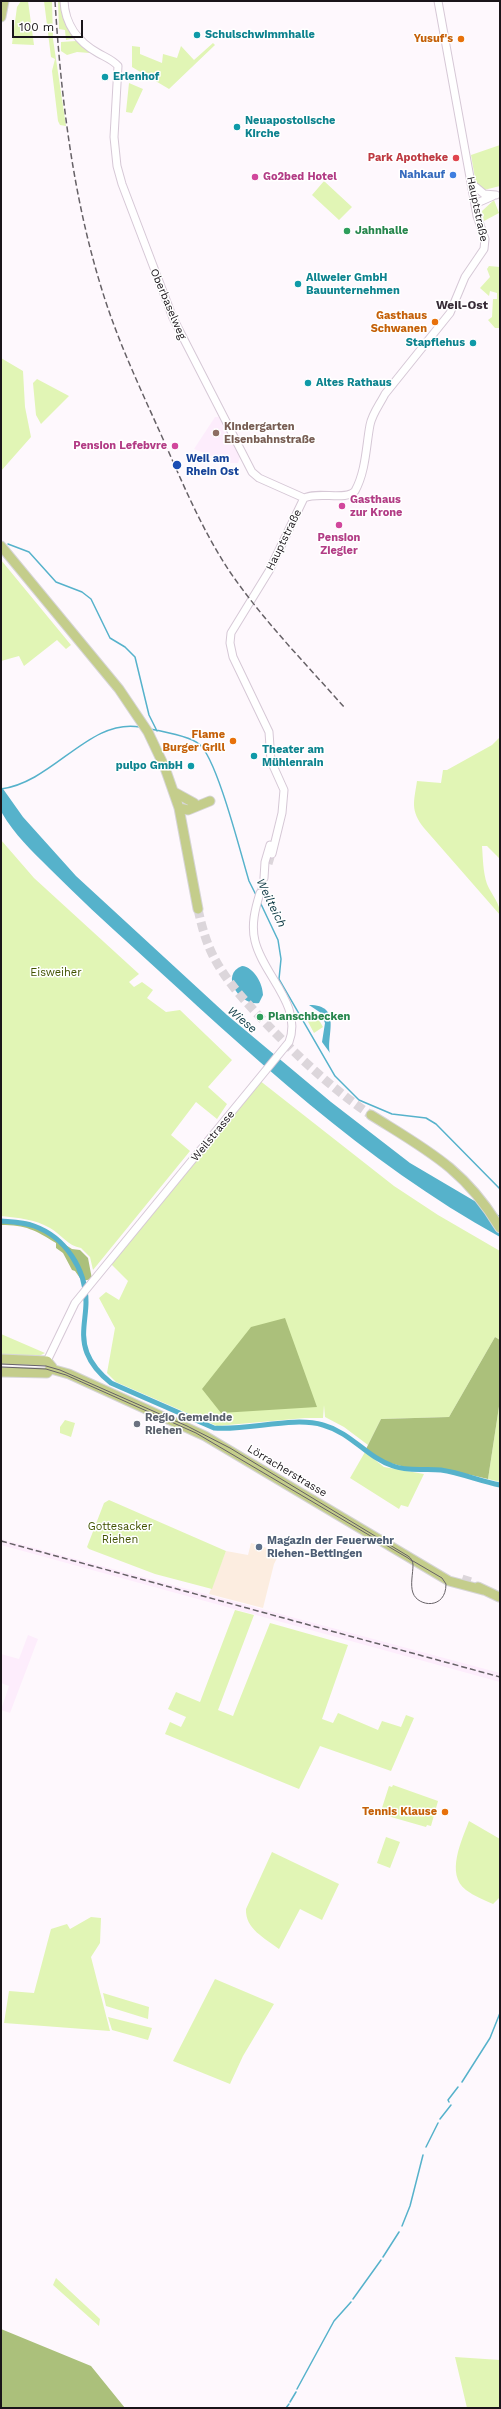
<!DOCTYPE html>
<meta charset="utf-8">
<style>
body{margin:0}
#map{position:relative;width:501px;height:2409px;overflow:hidden;background:#fef8fd;font-family:"Work Sans",sans-serif}
canvas{display:block}
.frame{position:absolute;inset:0;border:2px solid #1a151a;pointer-events:none}
.scale{position:absolute;left:12px;top:20px;width:71px;height:18px;box-sizing:border-box;border:2px solid #1a151a;border-top:0;padding-left:5px;font-size:12px;line-height:14px;white-space:nowrap;color:#1a151a;-webkit-text-stroke:3px #fff;paint-order:stroke}
</style>
<div id="map">
<canvas width="501" height="2409"></canvas>
<div class="frame"></div>
<div class="scale">100 m</div>
</div>
<script>
const context = document.querySelector('canvas').getContext('2d');
context.lineJoin = 'round';
function fillPath(path, color) {
  context.fillStyle = color;
  context.fill(path, 'evenodd');
}
function strokePath(path, color, width, dash) {
  context.strokeStyle = color;
  context.lineWidth = width;
  context.lineCap = dash ? 'butt' : 'round';
  context.setLineDash(dash || []);
  context.stroke(path);
}
function label(font, color, halo, rows, align = 'center') {
  context.font = font + ' "Work Sans",sans-serif';
  context.lineWidth = 3;
  context.setLineDash([]);
  context.textBaseline = 'middle';
  context.strokeStyle = halo;
  context.fillStyle = color;
  for (const [text, x, y, turn = 0] of rows) {
    context.save();
    context.translate(x, y);
    context.rotate((+turn || 0) * Math.PI / 180);
    context.textAlign = isNaN(turn) ? turn : align;
    if (halo) context.strokeText(text, 0, 0);
    context.fillText(text, 0, 0);
    context.restore();
  }
}
const commercial = new Path2D(`
 M251,1543L280,1552L274,1564L263,1608L209,1594L226,1551L248,1555Z`);
const built = new Path2D(`
 M215,417H219L240,457L238,463H230L194,449Z
 M1,1539L500,1673V1682L1,1545Z
 M28,1635L38,1639L10,1713L1,1710L9,1686L1,1683V1654L19,1659Z`);
const green = new Path2D(`
 M21,1H28L34,45L12,44L17,7Z
 M44,1H52L53,39L66,126L60,125L58,121L52,71L55,59L51,57Z
 M58,1H61L75,38L66,40L65,30L59,29Z
 M76,41L90,53L77,52L67,55L61,51V42Z
 M213,43L215,45L169,89L132,67V46L140,47V54L162,63L163,54L177,58L181,46L194,60Z
 M129,83L143,89L132,113L126,112Z
 M500,145V186L484,190L476,184L471,155Z
 M324,181L352,207L339,220L312,195Z
 M494,200L499,213L484,221L482,211Z
 M489,266L500,267V328H495L488,320L492,317L493,299H497V293L490,291L489,296L480,288L490,277L487,269Z
 M1,358L23,371L25,407L31,437L1,471Z
 M37,379L69,396L41,424L36,415L33,383Z
 M1,560L71,645L66,649L57,640L24,666L19,656L1,661Z
 M500,737V859L487,846H482C483,859 483,872 487,884C492,896 500,902 500,915L424,828C410,810 414,802 417,781L441,783L443,770H447L492,745Z
 M1,840L34,878L139,974L129,982L134,987L142,982L153,990L147,998L166,1012L180,1010L232,1060L208,1087L227,1104L217,1119L196,1102L171,1135L190,1151L93,1270L90,1257L81,1248C68,1246 61,1234 50,1228C34,1219 19,1218 1,1216Z
 M315,1013L323,1027L314,1033L306,1018Z
 M259,1080L394,1186L438,1215L500,1251V1340L495,1337L449,1417L381,1419L368,1445L344,1427L325,1417L324,1405L323,1418H305L217,1426L116,1382L107,1373L115,1328L99,1298L106,1292L119,1300L128,1281L109,1262Z
 M1,1334L45,1353L37,1357L1,1356Z
 M500,1400V1482L488,1479Z
 M65,1420L75,1423L71,1437L60,1433V1427Z
 M365,1452L384,1467L424,1474L408,1507L401,1505L399,1509L350,1478Z
 M109,1500L226,1551L212,1589L155,1574L89,1549L87,1547L104,1503Z
 M235,1610L254,1615L218,1710L233,1716L270,1623L348,1645L322,1719L333,1723L338,1713L378,1730L382,1721L401,1727L406,1715L414,1718L391,1771L320,1746L299,1789L165,1734L170,1722L181,1727L186,1717L168,1709L176,1692L200,1702Z
 M393,1785L438,1801L431,1826L427,1825L426,1827L384,1815L385,1812L381,1811L389,1786L392,1787Z
 M469,1821L500,1839V1897L493,1904C484,1900 474,1896 466,1890C445,1874 462,1840 469,1821Z
 M386,1837L400,1842L390,1868L377,1863Z
 M272,1852L339,1884L322,1920L300,1909L279,1949C265,1938 245,1929 246,1909Z
 M91,1917L101,1918L100,1943L91,1957L110,2031L4,2023L9,1991L34,1993L51,1929L67,1924L70,1929Z
 M215,1979L274,2004L243,2056L230,2084L173,2061Z
 M103,1993L149,2007L148,2019L106,2006Z
 M108,2017L152,2028L148,2040L112,2030Z
 M56,2278L100,2319L99,2326L53,2285Z
 M455,2357L500,2360V2408H467Z`);
const forest = new Path2D(`
 M1,1220L29,1222L72,1249L80,1250L88,1258L92,1279L82,1281L75,1271L72,1270L63,1253L56,1248V1243C35,1230 26,1225 1,1225Z
 M285,1318L317,1407L221,1413L202,1389L251,1327Z
 M495,1337L500,1340V1400L488,1479L441,1468L412,1469L383,1461L366,1449L381,1419L449,1417Z
 M1,2329L91,2366L125,2408H1Z`);
const water = new Path2D(`
 M1,786L23,817L76,876L227,1015L331,1102L410,1163L500,1216V1237C364,1162 250,1054 136,950C106,923 77,896 49,868C32,851 14,834 2,813C0,806 1,793 1,786Z
 M242,966C254,967 263,984 263,995L259,1003C240,1006 219,975 242,966Z
 M309,1005C343,1005 326,1035 330,1053L322,1042L325,1023L321,1013Z`);
const stream = new Path2D(`
 M8,544L29,552L56,582L82,592L91,599L110,638L125,647L135,657L149,715L157,731
 M150,729C161,731 191,737 199,744C217,758 241,855 249,881L256,895
 M1,789C54,782 89,718 140,727
 M260,902L278,940L281,959L279,979L335,1076L359,1100L366,1103L392,1114L426,1118L436,1124L500,1189
 M462,2082L490,2038L500,2013
 M449,2102L448,2100L458,2087
 M440,2119L451,2105
 M426,2147L438,2123
 M402,2226L410,2206L423,2155
 M383,2257L399,2232
 M353,2299L381,2260
 M297,2389L334,2321L351,2302
 M290,2402L296,2392
 M286,2408L289,2404`);
const canal = new Path2D(`
 M1,1221C12,1222 23,1222 34,1226C65,1237 86,1269 86,1302C86,1319 80,1335 87,1353C92,1366 101,1375 111,1383L214,1428C248,1431 293,1416 323,1425C352,1433 366,1457 393,1466C409,1472 425,1468 441,1470C461,1473 480,1481 500,1485`);
const minorTunnel = new Path2D(`
 M269,864L272,854
 M260,893L263,881`);
const majorTunnel = new Path2D(`
 M198,909C202,928 207,946 217,963C229,984 246,1002 262,1019C296,1055 331,1088 371,1115
 M462,1579L474,1583`);
const minor = new Path2D(`
 M64,1C65,24 78,42 98,53C105,57 113,60 118,66L114,137L117,166L122,184L173,318L252,472L259,478L304,498
 M472,184L484,194L496,195
 M475,204L493,196
 M272,854L282,813L284,790L271,761L269,732L233,657L230,643L231,633L269,571L304,498C318,491 347,501 355,491C366,471 366,446 370,425C372,414 380,404 385,394L450,313L465,277L484,249L485,239L477,216L438,1
 M264,878L265,862L270,845
 M47,1361L75,1303L289,1042C303,1005 263,975 255,941C251,925 255,909 260,893`);
const major = new Path2D(`
 M1,17L4,1
 M1,546L119,689L148,732L165,768L179,808L198,909
 M174,792L194,803
 M179,808L188,810L210,801
 M371,1115C427,1150 465,1169 500,1228
 M1,1359L47,1361L52,1367L47,1373L1,1372
 M51,1369L69,1374L205,1436L449,1581L483,1590
 M478,1587L499,1597`);
const tram = new Path2D(`
 M1,1364L46,1366L60,1370L187,1426L230,1448L408,1556C411,1558 413,1561 413,1565C413,1573 410,1585 413,1593C418,1607 446,1610 446,1584L442,1578L413,1561H412L408,1558L374,1538L196,1433L66,1375L46,1369L1,1367`);
const rail = new Path2D(`
 M55,1C61,98 73,197 102,290C118,342 141,390 163,439C183,484 202,530 230,572C263,620 305,663 344,707
 M1,1541L500,1677`);
const markers = [
 [197,35,4,"#0f9aa8"],
 [461,39,4,"#e8710a"],
 [105,77,4,"#0f9aa8"],
 [237,127,4,"#0f9aa8"],
 [456,158,4,"#e0444e"],
 [453,175,4,"#3f7fe0"],
 [255,177,4,"#d1479c"],
 [347,231,4,"#2e9e5b"],
 [298,284,4,"#0f9aa8"],
 [435,322,4,"#e8710a"],
 [473,343,4,"#0f9aa8"],
 [308,383,4,"#0f9aa8"],
 [216,433,4,"#8d6e63"],
 [175,446,4,"#d1479c"],
 [177,465,5,"#1a4fb4"],
 [342,506,4,"#d1479c"],
 [339,525,4,"#d1479c"],
 [233,741,4,"#e8710a"],
 [254,756,4,"#0f9aa8"],
 [191,766,4,"#0f9aa8"],
 [260,1017,4,"#2e9e5b"],
 [137,1424,4,"#6b7280"],
 [259,1547,4,"#5c6f8a"],
 [445,1812,4,"#e8710a"]
];
const cultureNames = [
 ["Schulschwimmhalle",205,35],
 ["Erlenhof",113,77],
 ["Neuapostolische",245,121],
 ["Kirche",245,134],
 ["Allweier GmbH",306,278],
 ["Bauunternehmen",306,291],
 ["Stapflehus",465,343,"right"],
 ["Altes Rathaus",316,383],
 ["Theater am",262,750],
 ["Mühlenrain",262,763],
 ["pulpo GmbH",183,766,"right"]
];
const foodNames = [
 ["Yusuf's",453,39],
 ["Gasthaus",427,316],
 ["Schwanen",427,329],
 ["Flame",225,735],
 ["Burger Grill",225,748],
 ["Tennis Klause",437,1812]
];
const healthNames = [
 ["Park Apotheke",448,158]
];
const shopNames = [
 ["Nahkauf",445,175]
];
const hotelNames = [
 ["Go2bed Hotel",263,177],
 ["Pension Lefebvre",167,446,"right"],
 ["Gasthaus",350,500],
 ["zur Krone",350,513],
 ["Pension",339,538,"center"],
 ["Ziegler",339,551,"center"]
];
const streetNames = [
 ["Hauptstraße",477,209,78],
 ["Oberbaselweg",168,304,67],
 ["Hauptstraße",284,540,-64],
 ["Weilstrasse",213,1136,-51],
 ["Lörracherstrasse",287,1471,31]
];
const leisureNames = [
 ["Jahnhalle",355,231],
 ["Planschbecken",268,1017]
];
const educationNames = [
 ["Kindergarten",224,427],
 ["Eisenbahnstraße",224,440]
];
const transitNames = [
 ["Weil am",186,459],
 ["Rhein Ost",186,472]
];
const parkNames = [
 ["Eisweiher",56,973],
 ["Gottesacker",120,1527],
 ["Riehen",120,1540]
];
const worshipNames = [
 ["Regio Gemeinde",145,1418],
 ["Riehen",145,1431]
];
const serviceNames = [
 ["Magazin der Feuerwehr",267,1541],
 ["Riehen-Bettingen",267,1554]
];
const neighbourhoodNames = [
 ["Weil-Ost",462,305]
];
const waterNames = [
 ["Weilteich",271,903,64],
 ["Wiese",242,1020,40]
];
fillPath(commercial, '#fcede0');
fillPath(built, '#fdedfc');
fillPath(green, '#e1f5b5');
fillPath(forest, '#abc07b');
fillPath(water, '#56b2cb');
strokePath(stream, '#56b2cb', 1.5);
strokePath(canal, '#56b2cb', 5);
strokePath(minorTunnel, '#dcd6db', 7, [7, 3.5]);
strokePath(majorTunnel, '#dcd6db', 9, [9, 4.5]);
strokePath(minor, '#d6c8d6', 9);
strokePath(major, '#d6d5d6', 11);
strokePath(minor, '#fff', 7);
strokePath(major, '#c4cd8b', 9);
strokePath(tram, '#666166', 1);
strokePath(rail, '#666166', 1.5, [6, 3]);
for (const [x, y, r, color] of markers) {
  const dot = new Path2D();
  dot.arc(x, y, r, 0, 2 * Math.PI);
  context.fillStyle = color;
  context.fill(dot);
  strokePath(dot, '#fff', 1.5);
}
label('bold 11px', '#0d838f', '#fff', cultureNames, 'left');
label('bold 11px', '#c56008', '#fff', foodNames, 'right');
label('bold 11px', '#be3a42', '#fff', healthNames, 'right');
label('bold 11px', '#366cbe', '#fff', shopNames, 'right');
label('bold 11px', '#b23c85', '#fff', hotelNames, 'left');
label('11px', '#1a151a', '#fff', streetNames);
label('bold 11px', '#27864d', '#fff', leisureNames, 'left');
label('bold 11px', '#785e54', '#fff', educationNames, 'left');
label('bold 11px', '#164399', '#fff', transitNames, 'left');
label('11px', '#415200', '#fff', parkNames);
label('bold 11px', '#5b616d', '#fff', worshipNames, 'left');
label('bold 11px', '#4e5e75', '#fff', serviceNames, 'left');
label('bold 12px', '#372c37', '#fff', neighbourhoodNames);
label('italic 12px', '#113c47', '#fff', waterNames);
</script>
